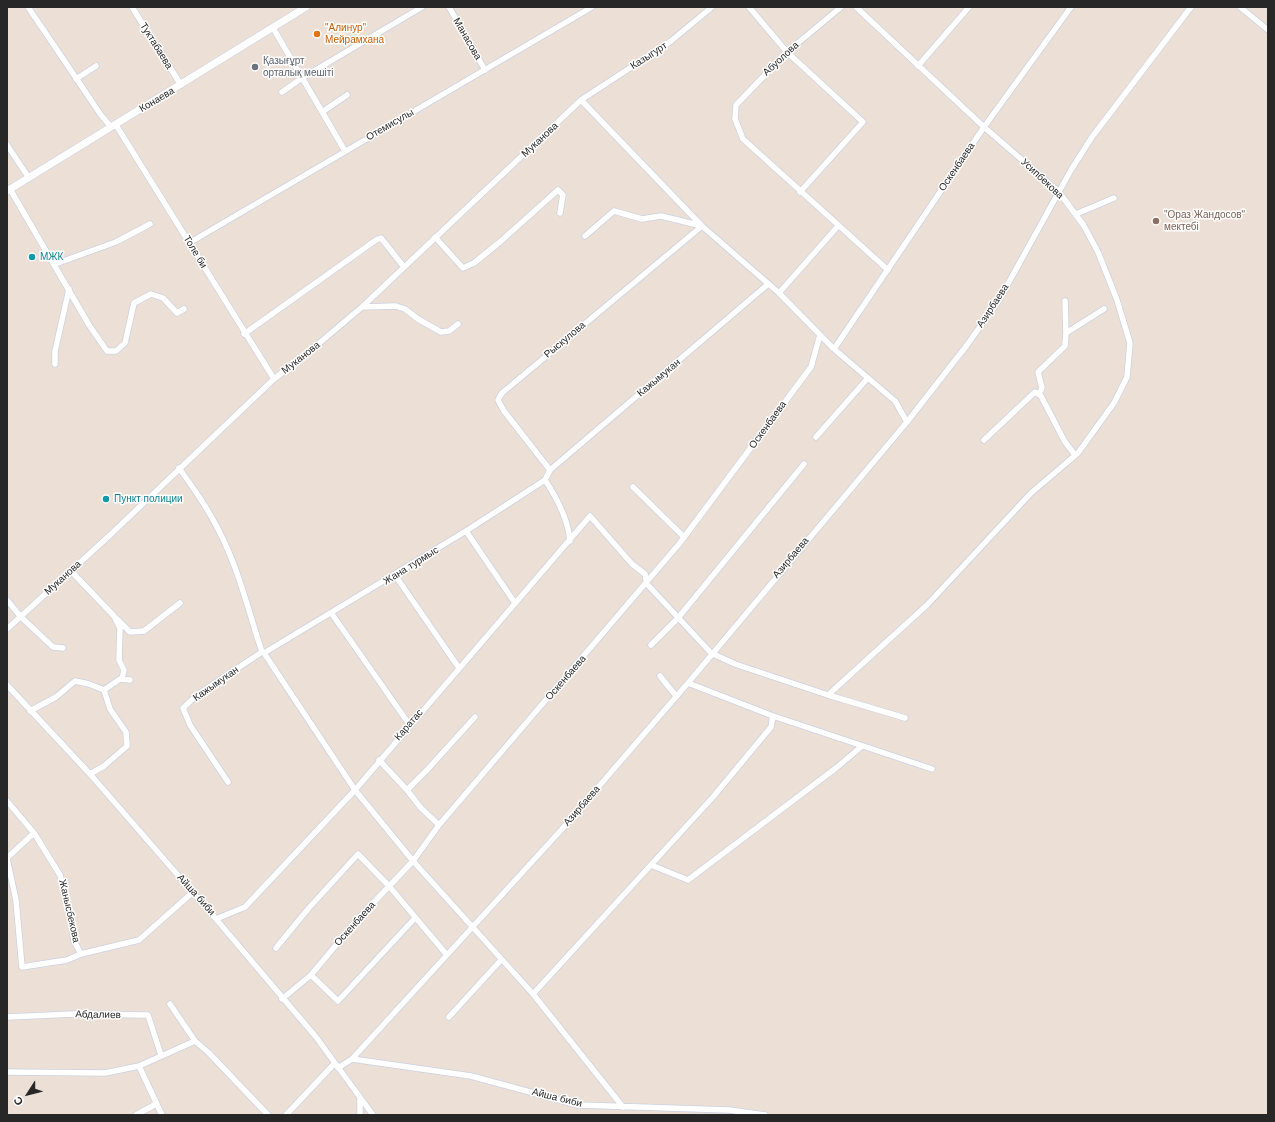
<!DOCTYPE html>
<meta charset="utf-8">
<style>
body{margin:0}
#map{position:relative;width:1275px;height:1122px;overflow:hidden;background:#ece0d6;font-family:Arial,sans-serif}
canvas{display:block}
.frame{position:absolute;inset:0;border:8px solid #272727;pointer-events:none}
.north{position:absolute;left:8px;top:1074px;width:40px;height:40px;-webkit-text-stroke:3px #fff;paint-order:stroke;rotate:234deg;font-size:11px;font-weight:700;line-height:16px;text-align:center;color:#272727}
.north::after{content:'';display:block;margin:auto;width:14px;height:18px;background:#272727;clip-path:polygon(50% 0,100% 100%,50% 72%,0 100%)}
</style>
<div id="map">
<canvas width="1275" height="1122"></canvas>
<div class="frame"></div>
<div class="north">С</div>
</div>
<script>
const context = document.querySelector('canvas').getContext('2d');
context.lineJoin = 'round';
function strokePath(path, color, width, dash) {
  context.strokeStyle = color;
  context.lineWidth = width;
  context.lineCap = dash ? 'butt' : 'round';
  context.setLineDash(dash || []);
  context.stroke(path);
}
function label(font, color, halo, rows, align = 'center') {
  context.font = font + ' Arial,sans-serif';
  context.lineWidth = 3;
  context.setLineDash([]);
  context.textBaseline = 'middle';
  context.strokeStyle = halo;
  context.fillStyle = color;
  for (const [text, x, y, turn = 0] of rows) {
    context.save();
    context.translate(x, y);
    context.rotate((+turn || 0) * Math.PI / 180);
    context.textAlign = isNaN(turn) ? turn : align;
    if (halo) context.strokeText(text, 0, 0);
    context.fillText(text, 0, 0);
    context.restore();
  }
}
const minor = new Path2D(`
 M28,7L101,115L111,127
 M132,7L181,85
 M449,7L485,70
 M749,7L787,52L863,122L800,192
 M841,7L787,52L736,105L735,119L743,139L888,270
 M1240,7L1268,30
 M273,28L345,151
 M918,66L969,7
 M76,79L96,66
 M282,92L302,78L422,7
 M581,100L702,226L779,293L834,349L895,401L907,422
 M322,112L347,95
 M116,125L274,379
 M7,145L29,178
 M10,189L89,325L107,351H116L125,343L134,303L151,294L163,298L177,313L184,309
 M1076,214L1114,198
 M585,236L614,211L642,219L661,216L702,226
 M435,237L463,268L474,263L501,241L558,190L563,195L560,213
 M189,243L592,7
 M55,264L116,242L150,224
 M779,293L838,226
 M1065,301L1066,333
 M362,307L396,306L405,309L418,319L441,332L449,331L458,324
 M244,334L376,240L381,238L404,267
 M834,349L984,127L1071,7
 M55,364V351L69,289
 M1039,394L1042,388L1038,372L1065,346L1066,333L1104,309
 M816,437L867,379
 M984,440L1035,392L1041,396L1065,442L1075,455
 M179,468C194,489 209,510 220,533C239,570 249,613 262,652L264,653L355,790L413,861L533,994L623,1107
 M550,470L504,411L498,400L502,393L702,226
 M545,480C557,498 568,519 570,541
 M633,487L684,537
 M466,531L515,603
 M71,571L114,616L120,628L119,660L124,670L122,679
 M395,575L459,668
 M7,600L21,617L53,647L63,648
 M332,614L409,724
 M117,619L130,632L144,631L180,603
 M7,629L109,536L274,379L311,350L362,307L581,100L671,41L712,7
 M651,645L678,618L804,464
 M264,653L466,531L545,480L550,470L767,285
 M660,676L676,696
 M688,683L773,716L932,769
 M7,685L90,774L216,919L316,1037L373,1115
 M828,695L927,605L1031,493L1078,453L1114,403L1127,377L1130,343L1117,300L1098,252L1084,226L1059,192L984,127L856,7
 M30,711L56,697L75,681L89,684L104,690
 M379,760L407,790L427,770L475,717
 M90,774L104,766L127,746L126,732L110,709L104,690L120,679L130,680
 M228,782L190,725L183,708L197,695L262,652
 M407,790L421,808L439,825
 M7,801L34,833L60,875L71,919L74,941L81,954L139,940L193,892
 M7,858L34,833
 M7,859L16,900L22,967L67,960L81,954
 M651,865L688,880L836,768L861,747
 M216,919L245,907L355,790L590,516L632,564L645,574L647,584L711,653L735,664L828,695L905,718
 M276,948L308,909L358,854L389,886L447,955
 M311,975L338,1001L415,918
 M533,994L713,797L771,727L773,716
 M282,999L311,975L357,920L413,861L439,825L679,544L811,367L820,335
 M170,1004L195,1041L209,1053L268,1115
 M7,1017L74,1014L148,1015L161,1055
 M449,1017L501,960
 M352,1059L471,1076L578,1105L729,1110L765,1115
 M139,1066L162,1115
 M338,1068L352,1059L562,829L688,683L907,422L967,345L999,300L1071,170L1092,137L1191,7
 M7,1072L105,1073L139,1066L195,1041
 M360,1097V1115
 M136,1115L156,1104
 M286,1115L334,1064`);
const secondary = new Path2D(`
 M7,191L306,7`);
const markers = [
 [317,34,4,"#e8710a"],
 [255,67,4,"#6b7280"],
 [1156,221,4,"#8d6e63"],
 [32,257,4,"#0f9aa8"],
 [106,499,4,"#0f9aa8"]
];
const foodNames = [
 ["\"Алинур\"",325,28],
 ["Мейрамхана",325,40]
];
const streetNames = [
 ["Манасова",467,39,60],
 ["Туктабаева",156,46,58],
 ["Казыгурт",649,56,-33],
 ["Абуолова",781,59,-43],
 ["Конаева",157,100,-31],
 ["Отемисулы",390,125,-30],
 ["Муканова",540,140,-43],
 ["Оскенбаева",957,167,-56],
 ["Усипбекова",1042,179,43],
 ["Толе би",195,252,59],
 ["Азирбаева",993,306,-57],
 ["Рыскулова",565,340,-40],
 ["Муканова",301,358,-38],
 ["Кажымукан",659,378,-40],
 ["Оскенбаева",768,425,-54],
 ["Азирбаева",791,558,-50],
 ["Жана турмыс",411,566,-32],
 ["Муканова",63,578,-42],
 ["Оскенбаева",566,678,-49],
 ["Кажымукан",216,684,-35],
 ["Каратас",409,725,-49],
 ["Азирбаева",582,806,-49],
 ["Айша биби",196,895,48],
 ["Жанысбекова",69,911,77],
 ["Оскенбаева",355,924,-48],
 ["Абдалиев",98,1015,1],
 ["Айша биби",557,1098,14]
];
const worshipNames = [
 ["Қазығұрт",263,61],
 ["орталық мешіті",263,73]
];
const educationNames = [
 ["\"Ораз Жандосов\"",1164,215],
 ["мектебі",1164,227]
];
const cultureNames = [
 ["МЖК",40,257],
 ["Пункт полиции",114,499]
];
strokePath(minor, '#cbd1e2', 7);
strokePath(secondary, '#cbd1e2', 8);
strokePath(minor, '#fff', 5.5);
strokePath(secondary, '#fff', 7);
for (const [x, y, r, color] of markers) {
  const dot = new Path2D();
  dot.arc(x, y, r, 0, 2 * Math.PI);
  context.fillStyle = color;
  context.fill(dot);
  strokePath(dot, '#fff', 1.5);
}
label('10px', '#c56008', '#fff', foodNames, 'left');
label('10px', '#272727', '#fff', streetNames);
label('10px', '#5b616d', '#fff', worshipNames, 'left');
label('10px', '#785e54', '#fff', educationNames, 'left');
label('10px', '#0d838f', '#fff', cultureNames, 'left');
</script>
